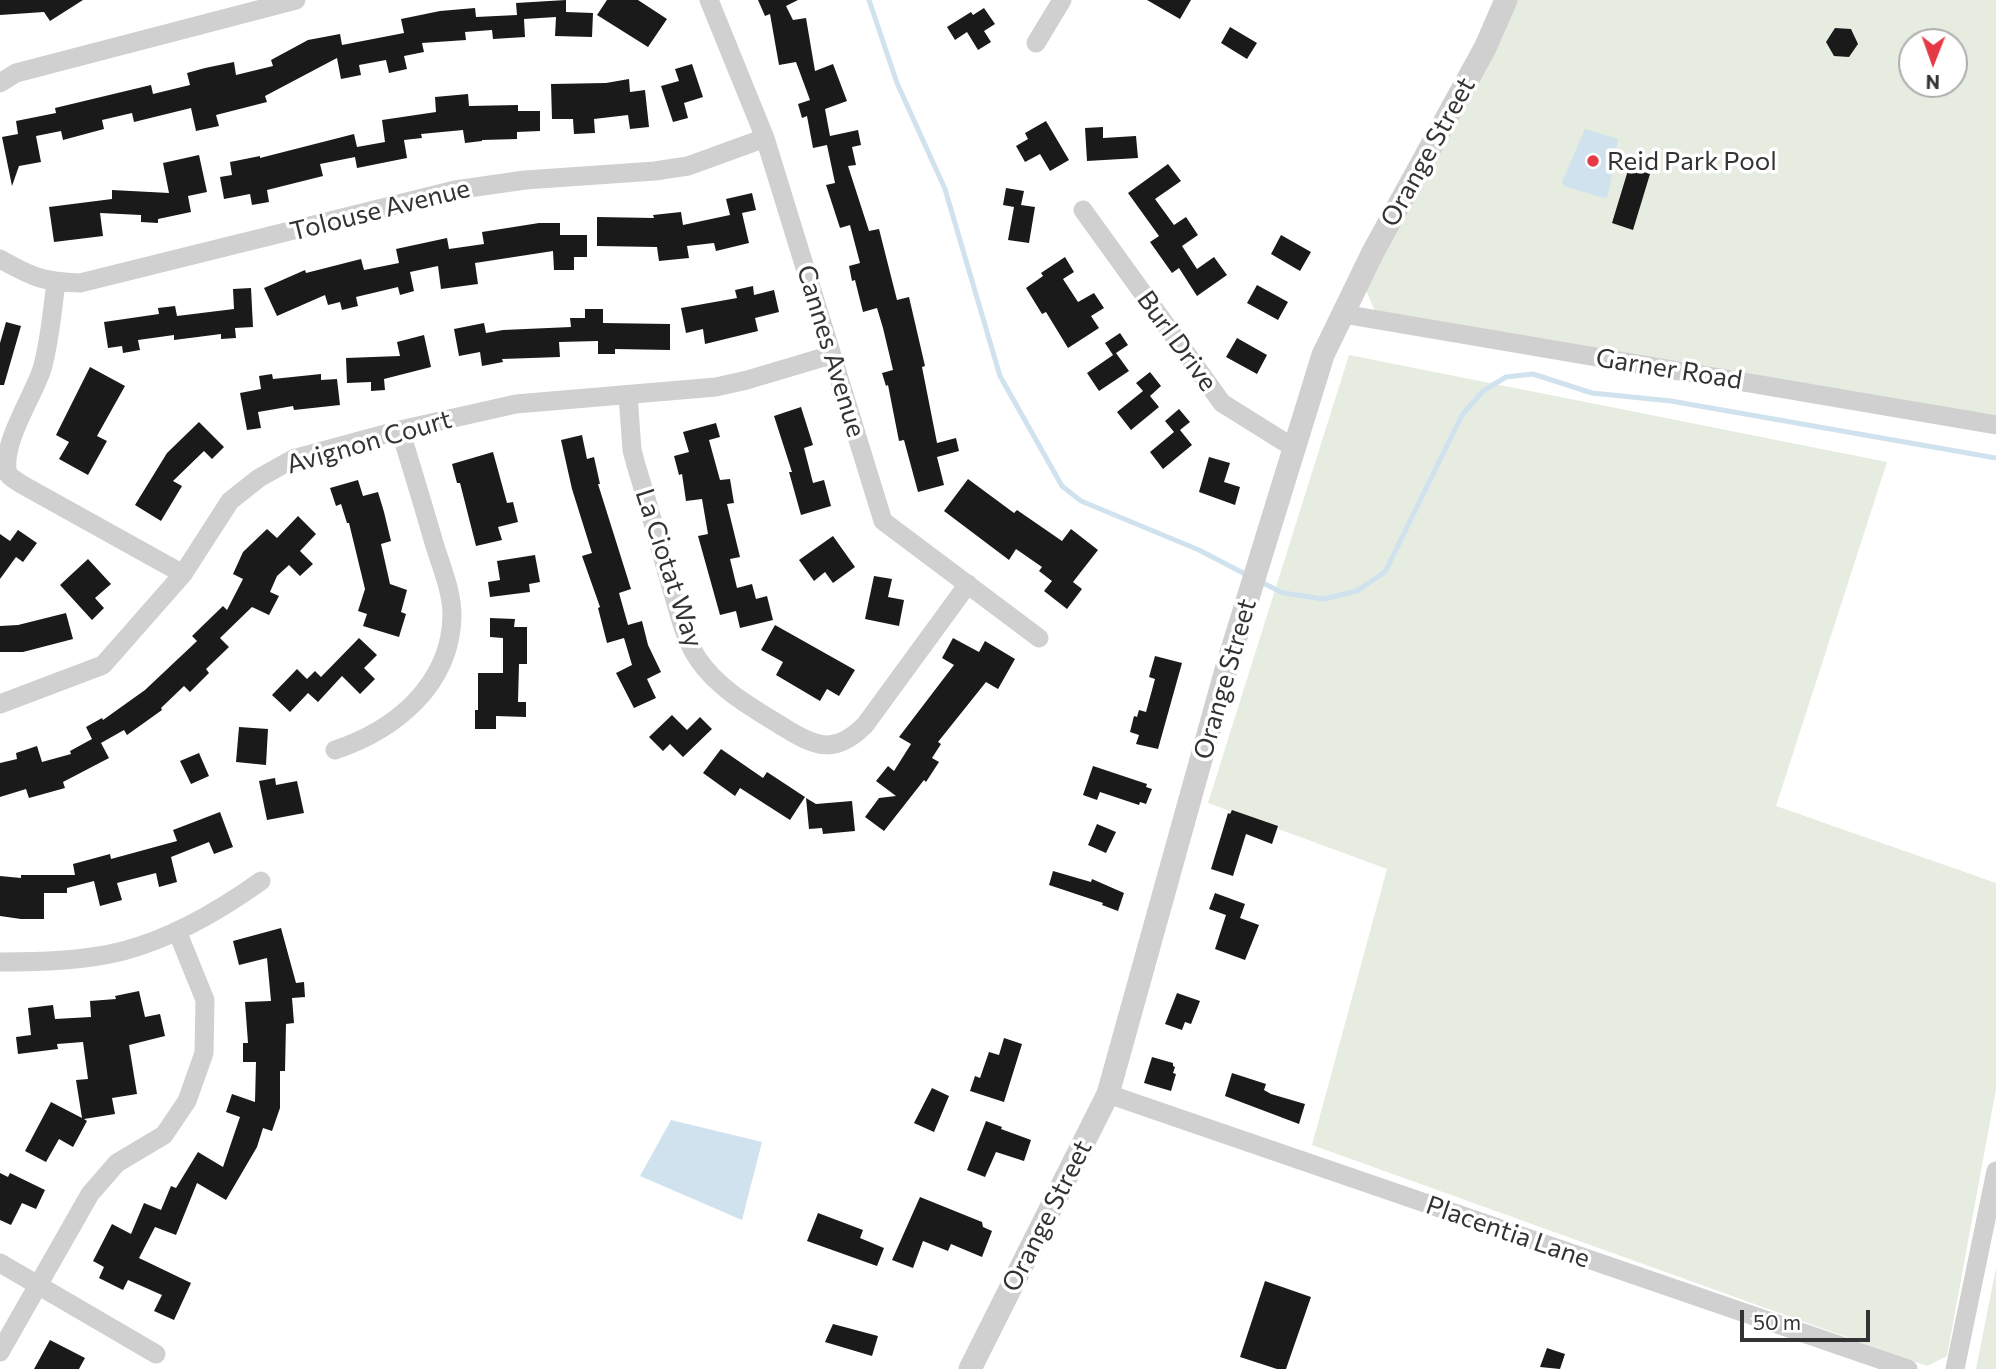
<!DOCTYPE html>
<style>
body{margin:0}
#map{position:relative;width:1996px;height:1369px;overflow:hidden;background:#fff;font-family:Commissioner,sans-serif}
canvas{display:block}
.north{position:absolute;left:1898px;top:28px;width:70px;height:70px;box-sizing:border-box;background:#fff;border:2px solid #adadad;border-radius:50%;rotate:181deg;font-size:19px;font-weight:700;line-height:28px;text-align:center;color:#333}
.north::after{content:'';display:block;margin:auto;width:24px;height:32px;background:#e63946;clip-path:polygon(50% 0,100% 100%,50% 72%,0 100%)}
.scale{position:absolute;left:1740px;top:1310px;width:130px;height:32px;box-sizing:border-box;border:4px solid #333;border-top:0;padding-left:9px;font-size:21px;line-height:24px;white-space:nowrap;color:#333;-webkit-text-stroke:5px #fff;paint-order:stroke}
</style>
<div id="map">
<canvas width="1996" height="1369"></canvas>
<div class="north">N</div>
<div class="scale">50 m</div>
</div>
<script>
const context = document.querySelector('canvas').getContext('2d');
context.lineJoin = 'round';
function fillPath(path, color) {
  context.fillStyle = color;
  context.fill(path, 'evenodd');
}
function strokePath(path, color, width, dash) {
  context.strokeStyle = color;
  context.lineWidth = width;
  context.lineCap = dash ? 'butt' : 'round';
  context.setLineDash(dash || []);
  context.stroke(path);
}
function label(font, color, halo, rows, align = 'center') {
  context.font = font + ' Commissioner,sans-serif';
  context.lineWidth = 7;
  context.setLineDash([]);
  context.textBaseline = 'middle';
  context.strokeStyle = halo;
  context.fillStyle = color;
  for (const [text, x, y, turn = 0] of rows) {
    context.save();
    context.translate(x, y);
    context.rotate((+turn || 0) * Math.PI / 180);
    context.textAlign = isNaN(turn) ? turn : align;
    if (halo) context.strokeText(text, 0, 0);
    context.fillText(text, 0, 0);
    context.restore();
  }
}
const green = new Path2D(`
 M1515,0H1996V418L1376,314L1364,285ZM1912,42H1954V84H1912Z
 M1349,355L1887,462L1776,806L1996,883V1089L1947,1356L1927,1366L1312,1145L1387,869L1208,803Z
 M1996,1268V1369H1976Z`);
const water = new Path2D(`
 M1585,129L1618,139L1608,196L1604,198L1564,186L1562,182Z
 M671,1120L762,1142L742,1220L640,1176Z`);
const stream = new Path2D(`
 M869,0L897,83L945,189L1000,376L1062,486L1081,501L1199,550L1247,575
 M1259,581L1283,593L1324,599L1357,591L1385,572L1462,415L1483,391L1506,377L1533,374L1592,393L1671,401L1996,458`);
const building = new Path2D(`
 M0,0H83L50,21L44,12L0,15Z
 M566,0V12L593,13L592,37L555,36L556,17L524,19L525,37L493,39L492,30L465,32L466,40L422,43L424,52L404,56L407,69L389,73L386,60L359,65L361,75L341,79L337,58L265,96L267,102L216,115L219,126L196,131L191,108L134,122L132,113L102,120L104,129L63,140L61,131L36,136L41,162L19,166L12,186L2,137L18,134L16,121L56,113L55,108L151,85L153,94L190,85L187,73L205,68L234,62L236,75L273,66L271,60L308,40L340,34L342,45L404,33L401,19L440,11L475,8L476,17L517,15L516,3Z
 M607,0H638L667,19L648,47L597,15Z
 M758,0H798L786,6L793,20L806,18L815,71L833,64L847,101L825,109L830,136L858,130L861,145L852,147L856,165L848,166L869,231L879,229L897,300L909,297L925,366L922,367L937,443L956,438L959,451L937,457L944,485L918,492L904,440L899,441L888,385L886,386L882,373L893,370L883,328L877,308L863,312L855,280L852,281L849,266L860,263L850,225L840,228L826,185L835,183L827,145L813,148L807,116L802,118L798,104L810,100L796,62L779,65L770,14L765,16Z
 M1147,0H1191L1180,19Z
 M984,8L995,24L984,31L991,42L978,50L967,32L955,40L947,27L971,12L973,15Z
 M1230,27L1257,43L1247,59L1221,43Z
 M1835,28L1851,29L1858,44L1849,57L1834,56L1826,42Z
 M692,64L703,97L684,103L688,118L673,122L661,86L679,81L675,69Z
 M629,79L630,92L645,90L649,127L630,129L628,115L594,119L595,133L574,134L573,119H552L551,84L606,83Z
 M468,94L469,106L518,105V111H540V131L517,132V139L482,140V141L465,143L463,130L421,134L422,138L404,140L407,158L357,168L355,157L320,164L323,176L267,190L269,202L252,205L250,194L224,199L220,177L232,175L230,162L260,156V158L354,134L357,147L385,142L382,120L436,112L435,97Z
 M1046,121L1069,160L1050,171L1040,154L1025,162L1016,146L1028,139L1025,133Z
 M1103,127V138L1136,136L1138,158L1087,161L1085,128Z
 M199,155L207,192L188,196L191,212L158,219V223L141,222V215L100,213L103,236L54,242L49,207L112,199V190L169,193L163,163Z
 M1168,164L1181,181L1155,199L1174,225L1186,217L1198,235L1182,246L1197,269L1214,257L1227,275L1197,296L1179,268L1172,273L1150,242L1159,236L1128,193Z
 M1629,167L1650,174L1633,230L1612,223Z
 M1006,188L1024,191L1021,205L1035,207L1029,243L1008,240L1014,207L1003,205Z
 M752,193L756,210L742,213L749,243L716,251L714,243L687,246L689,258L659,261L657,247L597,246V217L654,218L653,215L681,212L683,225L730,215L726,199Z
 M539,223H560V235H587V257H574V270H554L553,251L475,263L478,284L441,289L438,266L410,272L414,291L400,295L398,287L356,297L358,306L342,310L340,302L328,305L325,295L277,316L264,288L305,270L306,273L361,259L364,270L399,263L396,249L447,238L449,249L484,244L482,232Z
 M1281,235L1311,252L1300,271L1271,254Z
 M1065,257L1074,272L1063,279L1078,302L1094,293L1104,308L1091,316L1099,328L1068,348L1046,312L1042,314L1026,288L1043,276L1041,273Z
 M1257,285L1288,302L1278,320L1247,303Z
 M753,286L754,295L774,290L779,312L755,318L758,331L705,344L703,329L686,333L681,308L737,298L735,290Z
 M251,288L253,327L235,328L236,338L221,339V334L174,340V335L138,340L140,350L123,353L122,346L108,348L104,322L159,314L158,308L175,306L177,316L234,309L233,289Z
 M585,309H603V323L670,324V350L615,349V354H598V341L559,342L560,357L502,359L503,362L482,366L480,352L459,356L454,329L484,323L486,333L503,330L571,327L570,318H585Z
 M6,322L21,326L4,385H0V343Z
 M1120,333L1128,345L1113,355L1105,343Z
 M424,335L431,367L384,379L385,390L371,391V382L347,383L346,358L400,356L397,342Z
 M1237,338L1267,355L1257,374L1226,357Z
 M1116,353L1129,371L1099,391L1087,373Z
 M90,367L125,386L97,436L107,441L88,475L59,459L69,442L56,435Z
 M1150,372L1161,386L1150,396L1159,407L1131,430L1117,412L1143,391L1136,383Z
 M272,374L273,379L321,374V380L337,379L340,405L294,410L293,406L258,412L261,428L247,430L240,393L261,389L259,376Z
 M801,407L813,445L804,448L813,483L824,480L831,506L801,515L789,472H792L774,416Z
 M1179,409L1190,422L1180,430L1192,445L1163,469L1150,452L1174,432L1165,421Z
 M199,422L224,447L212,459L204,451L173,481L182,486L161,521L135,505L167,453Z
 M716,423L720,437L709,440L720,480L730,479L734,503L727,504L740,557L730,559L737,588L752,584L756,599L767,596L773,620L740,628L736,611L720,615L698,536L708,534L702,499L686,501L682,474L679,475L674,456L689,452L683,432Z
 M582,435L587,459L594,457L600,484H598L631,589L619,593L628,625L642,621L648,645L661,672L647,679L656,698L634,708L616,673L632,665L624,638L607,643L598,608L600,607L582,556L592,553L572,489L561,440Z
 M493,452L507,503L513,502L518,522L498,527L502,540L476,546L460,483H457L452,464Z
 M1209,457L1230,463L1224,482L1240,487L1235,505L1199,492Z
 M968,479L1014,513L1017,510L1062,541L1071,529L1098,550L1073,582L1082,589L1067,609L1044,591L1052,581L1039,571L1042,567L1016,549L1009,560L944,511Z
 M358,480L363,496L378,492L384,512L391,541L381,544L390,584L407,590L401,612L406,614L399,637L363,626L367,614L358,611L365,589L349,523H347L341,504L336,506L330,488Z
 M298,516L316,534L300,551L313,564L300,576L289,565L277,576L270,592L279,596L269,615L252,607L220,638L229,647L206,669L209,673L190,692L184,686L161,708L162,710L127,735L124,730L101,743L109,758L63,782L65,788L29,798L26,789L0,797V763L17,759L16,753L37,746L42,762L71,754L70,751L92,739L86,727L102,718L103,720L145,690L197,641L192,636L223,606L227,610L243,579L233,574L243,552L267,529L277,538Z
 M18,530L37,543L23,562L16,557L0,579V534L10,541Z
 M833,536L855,567L833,583L825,572L814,581L799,560Z
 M535,555L540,582L529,584L530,592L490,597L488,582L500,580L497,561Z
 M88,559L111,584L95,598L104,608L92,620L60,585Z
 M874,576L892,579L888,597L904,600L899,626L865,619Z
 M66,613L73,639L23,652H0V626L18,625Z
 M490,618L515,619L514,627H527V664H519L518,702H526V717L496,716V729H475V710H478V673H503V638L490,637Z
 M775,625L855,670L839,696L827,689L820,701L776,675L783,662L761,650Z
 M359,638L377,655L364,668L375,679L360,694L342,676L318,702L308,693L290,712L272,695L297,669L307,679L315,671L321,677Z
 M953,638L979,652L985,641L1015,659L998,689L986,682L938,742L941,744L932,758L939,762L926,782L924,780L884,831L865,817L879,798L896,796L876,781L888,766L894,771L911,744L899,737L954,665L942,658Z
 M1155,656L1182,663L1158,749L1136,744L1139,735L1130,732L1134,716L1137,717L1139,710L1146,712L1155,679L1149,677Z
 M672,715L687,730L700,717L712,729L683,757L670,744L663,751L649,737Z
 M239,727L268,729L266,765L236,762Z
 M721,749L763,778L767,772L805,797L790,820L740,788L735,796L703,773Z
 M199,753L209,776L191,784L180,761Z
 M1093,766L1147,784L1146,787L1152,789L1146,804L1140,802L1139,805L1100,792L1097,800L1083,795Z
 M275,778L276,785L297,781L304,813L267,820L259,781Z
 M806,798L816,804L852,801L855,831L823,834L822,828L809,829Z
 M1232,810L1278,826L1272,844L1246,834L1233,876L1211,869L1228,813L1230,814Z
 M220,812L233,847L214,854L209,842L171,857L177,882L159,887L156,873L117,883L122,900L100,906L94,881L67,888V893H44V919H21L0,916V876L21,878V875H75L73,864L110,854L111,859L177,841L173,830Z
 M1097,824L1116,832L1106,853L1088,845Z
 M1053,871L1091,882L1092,879L1124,893L1118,911L1102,905L1103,903L1049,885Z
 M1215,893L1245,904L1240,918L1259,925L1245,960L1215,949L1226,915L1209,909Z
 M281,928L296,983L304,982L305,997L292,998L294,1023L286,1024L285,1071H280V1108L272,1131L263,1128L257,1147L226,1200L197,1183L176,1235L155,1227L139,1258L191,1283L174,1320L154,1311L162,1295L128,1280L123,1290L99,1278L104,1267L93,1261L112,1224L131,1234L144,1203L161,1210L171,1186L176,1188L198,1152L223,1167L240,1117L226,1112L232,1094L255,1102L256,1062H243V1043H248L245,1002L271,1001L267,958L239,965L233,941Z
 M139,991L145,1017L160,1014L165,1036L129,1045L137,1094L112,1098L115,1114L84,1119L87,1121L73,1147L59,1139L46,1162L25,1151L51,1102L82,1118L76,1080L88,1079L83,1042L57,1044L58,1049L18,1054L16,1037L31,1035L28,1008L53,1005L55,1019L91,1017L90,1001L116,999L115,996Z
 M1177,993L1200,1001L1191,1024L1185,1022L1182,1030L1165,1024Z
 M1004,1038L1022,1044L1004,1102L970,1091L975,1076L980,1078L989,1052L999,1055Z
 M1152,1057L1173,1063V1066L1175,1067L1173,1073L1176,1074L1171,1091L1144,1083Z
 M1232,1073L1266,1084L1264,1090L1271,1094L1305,1104L1299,1124L1225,1096Z
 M932,1088L949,1096L934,1132L914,1123Z
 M986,1121L1002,1127L1001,1129L1031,1140L1024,1161L996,1152L985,1177L967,1170Z
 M0,1173L8,1177L10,1173L45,1190L36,1209L22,1203L11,1225L0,1220Z
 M920,1197L982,1222L983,1227L992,1231L982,1257L951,1244L948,1251L923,1241L913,1268L892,1260Z
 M818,1213L863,1230L860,1238L884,1248L877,1266L807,1241Z
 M1265,1281L1311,1297L1286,1369H1277L1240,1357Z
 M833,1324L878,1336L872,1356L825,1342Z
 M50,1340L85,1358L79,1369H34Z
 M1547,1348L1565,1354L1560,1369L1540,1367Z`);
const minor = new Path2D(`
 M709,0L765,138L883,521L1039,638
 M1036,43L1062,0
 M0,83L16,73L296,0
 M1083,210L1222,403L1294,448
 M0,259C32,277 43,282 80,283L455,190L525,180L655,171L688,166L765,138
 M56,283C52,311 50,341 42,369C33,397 0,445 8,474C11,478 17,481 21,484L183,574
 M1343,314L1996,425
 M628,395L632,450L636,465C648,504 659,544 670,583C678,608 683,637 698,659C719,690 753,708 785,728C817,748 836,754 865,725L968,584
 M0,704L103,665L183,574L230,501L259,478L293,459L400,430L516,404L716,387L747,380L831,355
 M335,750C395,730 451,685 452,615C452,591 441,566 434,543C423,505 412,468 400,430
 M0,962C39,962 84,961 123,951C173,938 219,911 261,881
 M1108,1094L1908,1369
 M0,1263L156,1354
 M0,1352L90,1194L117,1163L164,1135L187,1101L204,1053L205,1000L177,931
 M1955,1369L1996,1171`);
const tertiary = new Path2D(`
 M970,1369L1108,1094L1227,666L1323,355L1373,252L1485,48L1506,0`);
const markers = [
 [1593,161,7,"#e63946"]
];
const streetNames = [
 ["Orange Street",1428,152,-61],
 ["Tolouse Avenue",380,210,-14],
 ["Burl Drive",1177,341,54],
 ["Cannes Avenue",831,351,73],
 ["Garner Road",1669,369,9],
 ["Avignon Court",369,442,-16],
 ["La Ciotat Way",669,568,72],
 ["Orange Street",1225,679,-74],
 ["Orange Street",1047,1216,-63],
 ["Placentia Lane",1508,1232,19]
];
const poiNames = [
 ["Reid Park Pool",1607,161]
];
fillPath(green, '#e6ecdf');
fillPath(water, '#cfe2ee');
strokePath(stream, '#cfe2ee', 5);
fillPath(building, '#1a1a1a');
strokePath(minor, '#d0d0d0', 19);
strokePath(tertiary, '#d0d0d0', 23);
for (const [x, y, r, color] of markers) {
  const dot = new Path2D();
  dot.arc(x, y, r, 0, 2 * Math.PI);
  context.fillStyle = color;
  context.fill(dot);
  strokePath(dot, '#fff', 2.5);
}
label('26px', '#333', '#fff', streetNames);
label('26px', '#333', '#fff', poiNames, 'left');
</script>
